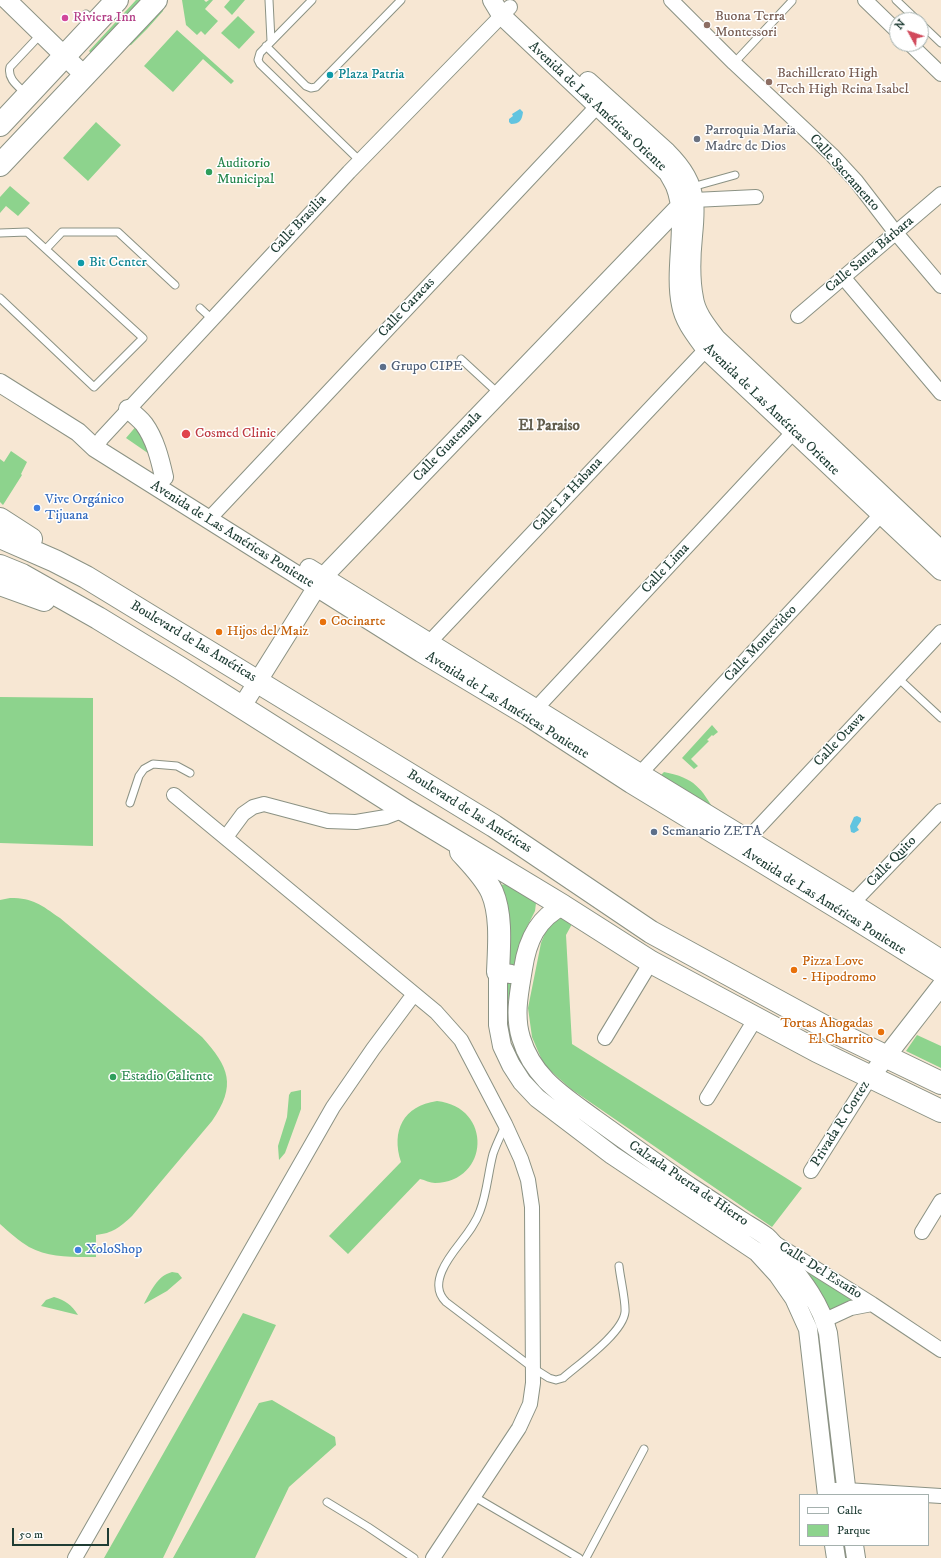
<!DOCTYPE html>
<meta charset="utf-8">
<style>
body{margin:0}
#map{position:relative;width:941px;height:1558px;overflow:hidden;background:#f7e7d3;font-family:"IM FELL DW Pica",serif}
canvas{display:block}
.legend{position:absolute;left:799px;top:1494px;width:130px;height:52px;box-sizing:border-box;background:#fff;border:1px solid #a5b1ae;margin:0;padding:5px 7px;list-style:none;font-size:12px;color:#1f3d34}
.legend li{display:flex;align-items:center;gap:8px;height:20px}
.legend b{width:20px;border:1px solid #a5b1ae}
.north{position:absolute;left:889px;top:12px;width:40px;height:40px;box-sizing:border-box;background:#fff;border:1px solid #a5b1ae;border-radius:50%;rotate:310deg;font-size:11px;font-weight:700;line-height:16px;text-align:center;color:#1f3d34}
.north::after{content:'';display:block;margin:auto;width:14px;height:18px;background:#d1495b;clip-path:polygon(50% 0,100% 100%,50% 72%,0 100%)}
.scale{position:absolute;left:12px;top:1528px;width:97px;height:18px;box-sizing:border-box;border:2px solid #1f3d34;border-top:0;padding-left:5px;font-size:12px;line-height:14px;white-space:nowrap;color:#1f3d34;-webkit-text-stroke:3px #fff;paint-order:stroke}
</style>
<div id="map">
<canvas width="941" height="1558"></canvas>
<ul class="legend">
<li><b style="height:5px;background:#fff"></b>Calle</li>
<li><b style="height:11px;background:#8dd38d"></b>Parque</li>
</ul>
<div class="north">N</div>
<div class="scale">50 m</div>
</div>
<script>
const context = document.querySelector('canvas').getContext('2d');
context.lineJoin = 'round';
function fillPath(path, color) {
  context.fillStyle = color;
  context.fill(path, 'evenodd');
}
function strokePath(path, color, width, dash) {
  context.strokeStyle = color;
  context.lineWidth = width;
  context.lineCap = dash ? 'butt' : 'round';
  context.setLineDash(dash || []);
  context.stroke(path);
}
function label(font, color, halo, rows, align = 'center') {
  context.font = font + ' "IM FELL DW Pica",serif';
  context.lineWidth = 3;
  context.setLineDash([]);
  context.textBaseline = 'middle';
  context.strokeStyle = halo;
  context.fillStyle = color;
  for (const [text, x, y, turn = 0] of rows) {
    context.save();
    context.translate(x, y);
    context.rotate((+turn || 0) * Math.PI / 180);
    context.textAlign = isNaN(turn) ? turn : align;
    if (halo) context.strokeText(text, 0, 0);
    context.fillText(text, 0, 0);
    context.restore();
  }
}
const green = new Path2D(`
 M136,0H145L93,55L89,51Z
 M182,0H204L206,2L209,0H213L205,9L218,21L205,35L201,31L197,35L186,25Z
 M230,0H245L232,15L224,7Z
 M164,5L163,11L147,29L131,45L126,46Z
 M238,16L255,32L239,49L221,33Z
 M177,30L234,81L231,84L203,59L173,92L144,66Z
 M96,122L121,145L88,181L63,158Z
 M10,186L30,203L18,216L6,206L0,213V197Z
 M138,424L155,458L126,438Z
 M11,451L27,462L21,474L22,475L3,505L0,502V459L4,462Z
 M0,697L93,698V846L0,843Z
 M712,725L718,732L713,736L712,735L707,740L709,741L691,759L698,766L694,769L682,758Z
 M664,772C695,778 701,788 716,813L660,776Z
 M508,884L536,903L535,911L522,937L508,1003V932L499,885Z
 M10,898C34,898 41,905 60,918L202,1037C229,1067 237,1085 212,1121L132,1216C119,1228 113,1233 96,1235V1257C73,1257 49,1258 29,1247C19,1241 9,1232 0,1224V900Z
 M561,918L572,924L566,935L572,1044L802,1188L772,1227L571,1089L544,1065L532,1037L528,1008L541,943L548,926Z
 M917,1035L941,1046V1068L906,1051Z
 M301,1090V1109L285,1153L279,1160L278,1146L287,1117L289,1095L291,1092Z
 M437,1101C493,1107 490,1182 435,1183C430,1183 425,1180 420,1179L348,1254L329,1236L401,1162C391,1131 403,1106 437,1101Z
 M805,1271L862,1302L832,1313Z
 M172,1272L178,1273L182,1278L167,1291L144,1304C151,1291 157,1276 172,1272Z
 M54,1297C65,1300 72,1305 78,1315L41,1306L46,1300Z
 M243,1313L276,1325L163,1558H104Z
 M272,1400L335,1437L336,1445L289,1487L255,1558H173L259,1403Z`);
const water = new Path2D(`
 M520,109L523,112C522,120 520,124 511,124L509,122V119L513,116L512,114Z
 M857,816L861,818V821L857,827L859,830L854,833L851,832L850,826L854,817Z`);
const service = new Path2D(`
 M269,0L271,41
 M312,0L260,53L258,60L260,64L360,161
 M896,0L917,20
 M86,14L94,22
 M921,24L941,43
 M266,46L306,86L311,88L316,87L401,0
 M734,63L792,1
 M26,94C18,86 7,79 10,67L41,34
 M692,187L735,175
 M0,233L27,232L143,338L94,387L0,298
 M46,249L62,232H118L175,285
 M200,308L212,319
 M461,359L499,394
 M898,678L941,718
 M130,803L139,776L144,769L153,764L177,766L190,773
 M505,1126C501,1135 496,1145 493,1154C488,1173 487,1193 480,1211C472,1234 451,1249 442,1271C437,1283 437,1293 446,1302L533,1368L549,1378L556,1380L563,1378C579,1364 623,1333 625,1312C626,1302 620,1277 619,1266
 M473,1496L579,1558
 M327,1502L368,1527L414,1558
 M586,1558L644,1449`);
const minor = new Path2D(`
 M671,0L734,63L832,155L856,181L896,233L941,286
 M865,0L897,31
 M910,44L941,74
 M685,203L694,200L756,197
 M843,277L941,393
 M798,316L941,194
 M95,448L102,438L349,172L510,7
 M209,519L604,99
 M423,649L712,343
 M529,716L800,425
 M634,780L888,507
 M174,795L436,1012L461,1040L505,1124L521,1159L528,1180L532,1207L533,1383L530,1404L519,1428L433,1558
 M226,837L243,814L253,807L264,804L328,821L356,822L386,817L404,810
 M741,846L941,632
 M846,910L941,811
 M605,1038L651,962
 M707,1098L756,1018
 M811,1171L871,1076
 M922,1232L941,1201
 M775,1243L872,1304L941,1350
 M825,1320L851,1308L872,1304
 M826,1490H846L941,1496
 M75,1558L333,1107L373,1049L414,994`);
const tertiary = new Path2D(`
 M7,0L85,76
 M492,0L501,15L668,173C670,177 673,182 675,186C689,221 673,267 681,305C684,322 696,336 706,350L941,571
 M588,81L667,152C674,159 681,167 686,176C697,195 695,216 693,236C691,256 690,278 694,298C696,313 707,326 716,338L941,550
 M0,383L78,432L95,448L421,653L528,717L631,784L843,913L941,974
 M128,409C134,414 140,419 144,424C155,439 160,459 164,477
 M309,568L640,773L853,903L941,959
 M241,708L323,577L680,206
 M563,906C537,918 527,942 523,969C519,993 514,1015 521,1038C533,1078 564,1096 595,1119C626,1141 657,1164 689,1186C706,1197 724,1209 742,1221C750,1226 759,1231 767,1237C774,1243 779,1252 784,1258C803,1281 821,1304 828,1333L847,1495
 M511,974L498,972V1025L502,1046L511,1065L522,1082L537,1098L612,1155L757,1252L778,1275L794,1298L808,1329L827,1495
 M871,1076L941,986
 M834,1545L836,1558
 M854,1545L856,1558`);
const primary = new Path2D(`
 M0,125L117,0
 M0,165L156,0
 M0,519L31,539
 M0,537L55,561L86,577L494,826L651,932L827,1028L941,1083
 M0,566L22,575L98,618L180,668L404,810L563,906L651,962L817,1051L941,1111
 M0,584L44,600
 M461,852C472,864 485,877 492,892C502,915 499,947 498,972`);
const markers = [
 [65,18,4,"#d1479c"],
 [707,25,4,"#8d6e63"],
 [330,75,4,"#0f9aa8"],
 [769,82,4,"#8d6e63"],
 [697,139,4,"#6b7280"],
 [209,172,4,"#2e9e5b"],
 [81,263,4,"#0f9aa8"],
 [383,367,4,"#5c6f8a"],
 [186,434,5,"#e0444e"],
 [37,508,4,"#3f7fe0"],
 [323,622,4,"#e8710a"],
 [219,632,4,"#e8710a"],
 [654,832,4,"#5c6f8a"],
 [794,970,4,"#e8710a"],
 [881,1032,4,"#e8710a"],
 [113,1077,4,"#2e9e5b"],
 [78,1250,4,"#3f7fe0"]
];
const educationNames = [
 ["Buona Terra",715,17],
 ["Montessori",715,33],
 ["Bachillerato High",777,74],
 ["Tech High Reina Isabel",777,90]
];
const hotelNames = [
 ["Riviera Inn",73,18]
];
const cultureNames = [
 ["Plaza Patria",338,75],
 ["Bit Center",89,263]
];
const streetNames = [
 ["Avenida de Las Américas Oriente",597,107,43],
 ["Calle Sacramento",844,173,48],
 ["Calle Brasilia",299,225,-47],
 ["Calle Santa Bárbara",870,255,-40],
 ["Calle Caracas",407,308,-47],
 ["Avenida de Las Américas Oriente",771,410,44],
 ["Calle Guatemala",448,447,-46],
 ["Calle La Habana",568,495,-47],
 ["Avenida de Las Américas Poniente",232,535,32],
 ["Calle Lima",666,569,-47],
 ["Boulevard de las Américas",193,642,31],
 ["Calle Montevideo",761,644,-47],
 ["Avenida de Las Américas Poniente",507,706,32],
 ["Calle Otawa",840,740,-47],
 ["Boulevard de las Américas",469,812,32],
 ["Calle Quito",892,862,-46],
 ["Avenida de Las Américas Poniente",824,902,32],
 ["Privada R. Cortez",841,1124,-58],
 ["Calzada Puerta de Hierro",688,1184,34],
 ["Calle Del Estaño",820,1271,32]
];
const worshipNames = [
 ["Parroquia Maria",705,131],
 ["Madre de Dios",705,147]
];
const leisureNames = [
 ["Auditorio",217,164],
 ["Municipal",217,180],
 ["Estadio Caliente",121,1077]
];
const serviceNames = [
 ["Grupo CIPE",391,367],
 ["Semanario ZETA",662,832]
];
const healthNames = [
 ["Cosmed Clinic",195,434]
];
const shopNames = [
 ["Vive Orgánico",45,500],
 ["Tijuana",45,516],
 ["XoloShop",86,1250]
];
const foodNames = [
 ["Cocinarte",331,622],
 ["Hijos del Maiz",227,632],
 ["Pizza Love",802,962],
 ["- Hipodromo",802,978],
 ["Tortas Ahogadas",873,1024,"right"],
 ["El Charrito",873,1040,"right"]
];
const neighbourhoodNames = [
 ["El Paraiso",549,427]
];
fillPath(green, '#8dd38d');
fillPath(water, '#62c4e0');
strokePath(service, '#8b9284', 9);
strokePath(minor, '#8b9284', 16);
strokePath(tertiary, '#8b9284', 20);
strokePath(primary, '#8b9284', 24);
strokePath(service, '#fff', 7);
strokePath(minor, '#fff', 14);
strokePath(tertiary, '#fff', 18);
strokePath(primary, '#fff', 22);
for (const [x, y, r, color] of markers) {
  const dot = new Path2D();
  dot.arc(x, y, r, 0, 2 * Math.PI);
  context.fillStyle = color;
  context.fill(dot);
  strokePath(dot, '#fff', 1.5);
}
label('14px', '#785e54', '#fff', educationNames, 'left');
label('14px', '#b23c85', '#fff', hotelNames, 'left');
label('14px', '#0d838f', '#fff', cultureNames, 'left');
label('14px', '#1f3d34', '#fff', streetNames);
label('14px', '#5b616d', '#fff', worshipNames, 'left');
label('14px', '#27864d', '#fff', leisureNames, 'left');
label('14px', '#4e5e75', '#fff', serviceNames, 'left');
label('14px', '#be3a42', '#fff', healthNames, 'left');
label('14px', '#366cbe', '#fff', shopNames, 'left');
label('14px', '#c56008', '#fff', foodNames, 'left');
label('bold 15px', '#615c4b', '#fff', neighbourhoodNames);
</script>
